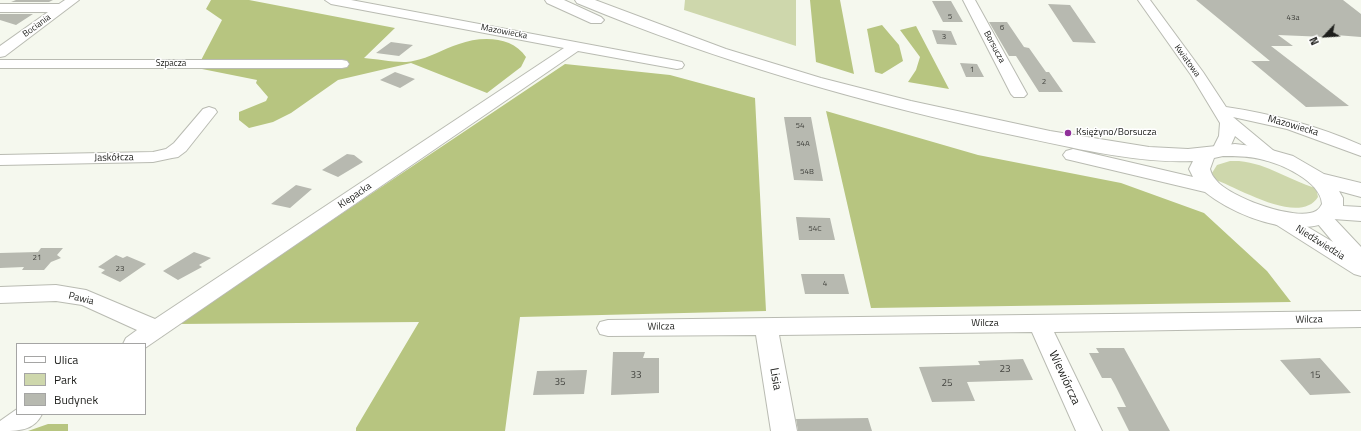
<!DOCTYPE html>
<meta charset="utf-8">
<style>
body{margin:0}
#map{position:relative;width:1361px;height:431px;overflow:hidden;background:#f5f8ee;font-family:"Titillium Web",sans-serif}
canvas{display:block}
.legend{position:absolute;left:16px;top:343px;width:130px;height:72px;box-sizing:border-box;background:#fff;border:1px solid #a5a5a4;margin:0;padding:5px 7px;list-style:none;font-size:12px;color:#1d1e1b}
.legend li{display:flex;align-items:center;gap:8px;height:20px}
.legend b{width:20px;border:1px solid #a5a5a4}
.north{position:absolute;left:1305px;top:16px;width:40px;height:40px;-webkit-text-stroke:3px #fff;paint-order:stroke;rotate:245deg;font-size:11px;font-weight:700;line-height:16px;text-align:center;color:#1d1e1b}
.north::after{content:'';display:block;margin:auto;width:14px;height:18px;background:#1d1e1b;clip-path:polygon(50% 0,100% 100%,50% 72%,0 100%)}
</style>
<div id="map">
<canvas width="1361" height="431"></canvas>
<ul class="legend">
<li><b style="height:5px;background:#fff"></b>Ulica</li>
<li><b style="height:11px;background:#ced7ac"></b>Park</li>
<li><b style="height:11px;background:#b7b9b0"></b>Budynek</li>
</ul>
<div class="north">N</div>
</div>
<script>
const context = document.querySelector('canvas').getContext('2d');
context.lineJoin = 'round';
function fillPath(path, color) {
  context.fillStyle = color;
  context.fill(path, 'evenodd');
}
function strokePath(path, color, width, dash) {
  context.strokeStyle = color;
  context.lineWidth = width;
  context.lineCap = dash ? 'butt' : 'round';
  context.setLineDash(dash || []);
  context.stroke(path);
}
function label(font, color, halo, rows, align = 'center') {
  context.font = font + ' "Titillium Web",sans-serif';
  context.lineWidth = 3;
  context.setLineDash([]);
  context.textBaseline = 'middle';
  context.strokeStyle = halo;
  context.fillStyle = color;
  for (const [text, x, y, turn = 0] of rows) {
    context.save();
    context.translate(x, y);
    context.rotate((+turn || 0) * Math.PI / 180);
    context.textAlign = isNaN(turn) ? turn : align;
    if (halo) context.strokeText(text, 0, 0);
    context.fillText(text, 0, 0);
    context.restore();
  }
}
const green = new Path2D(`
 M685,0H796V46L684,10Z
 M1239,161C1269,164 1288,180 1316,188L1318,197C1299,227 1236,186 1213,179L1212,173L1217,165L1230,161Z`);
const forest = new Path2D(`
 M211,0H249L395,28L364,58C378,59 401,64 413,61C430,58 443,49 459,44C481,36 512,36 526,57L521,67L487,93L411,63L338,80L291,113L273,122L249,128L239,120V112L266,101L268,97L256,83L257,80L197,68L222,20L206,9Z
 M810,0H840L854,74L816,62Z
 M882,25L899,45L903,61L882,74L875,72L867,29Z
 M916,26L949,89L908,82L916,70L920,57L900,30Z
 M565,64L670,75L755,98L766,311L520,317L505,431H356V428L419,322L177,324Z
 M826,111L978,155L1121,183L1204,213L1267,271L1291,302L871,308Z
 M48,424H68V431H28Z`);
const building = new Path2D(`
 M16,0H53L49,2H11Z
 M1196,0H1343L1361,14V37L1323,34L1326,37L1278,35L1293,46H1271L1349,106L1306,107L1251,61H1270Z
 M932,1H951L963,22H943Z
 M1048,4L1070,5L1096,43L1073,42Z
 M0,14H33L16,25L0,20Z
 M989,22H1007L1024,47L1029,48L1046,72H1049L1063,92H1039L1016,56H1009Z
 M932,30L951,31L957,45L937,44Z
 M391,42L413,45L399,56L376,53Z
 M960,63L977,64L984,77H966Z
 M395,72L415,79L400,88L380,80Z
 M784,117H811L823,181L794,180Z
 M347,154L354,155L363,162L338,177L322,170Z
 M296,185L312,189L290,208L271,204Z
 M796,217L830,218L835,240H799Z
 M41,248H63L57,255L61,258L51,262L44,270H22L24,267L0,268V253L38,252Z
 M194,252L211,258L199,265L202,267L178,280L163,271Z
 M116,255L123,258L127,256L146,264L120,282L101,273L105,270L98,267Z
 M801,274H844L849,294H805Z
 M1096,348H1124L1170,431H1129L1117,407H1126L1115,385L1111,378H1102L1089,353H1099Z
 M613,352H645L643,358H659V393L611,395Z
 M1320,358L1351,393L1310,395L1280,360Z
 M1023,359L1033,380L967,382L975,401L932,402L919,367L980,365L978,361Z
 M587,370L584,394L533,395L537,371Z
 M868,418L872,431H798L796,419Z`);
const street = new Path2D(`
 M65,0H79L5,56L0,57V46L48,12H0V4H59Z
 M325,0H351L677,61L682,62L684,65L682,68L677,69L578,51L145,348V344H123L126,338L137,330L82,305L56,301L0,303V287L56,285L86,290L155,319L564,48L331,4Z
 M963,0H975L1027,94L1024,97H1014L1011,94Z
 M1138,0H1150L1203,72L1226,107C1273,114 1318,126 1361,145V156L1287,129L1233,117L1280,156L1277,160L1271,161L1265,160L1235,136L1227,154L1221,155L1215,154L1212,150L1219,136L1220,123L1191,75Z
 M0,60H342L347,61L349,64L347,67L342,68H0Z
 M209,107L215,109L217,112L186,151L178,157L172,158L153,162L0,165V155L153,152L166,149L174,143L203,109Z
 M1322,211L1329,213L1361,247V276L1354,274L1272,222L1269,218L1272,214L1279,212L1286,214L1333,242L1312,217L1315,213Z
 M1361,311V327L1054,332L1102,431H1076L1032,332L779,335L797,431H771L756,335L608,336L600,334L597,328L600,322L608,320Z
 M17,409V414H42C34,431 18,431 0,431V421Z`);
const secondary = new Path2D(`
 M545,0H564L601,17L604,20L601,23H591L547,3Z
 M575,0H595L726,49L821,78L911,101L1050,131L1149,147L1188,149L1235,144L1261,147L1293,156L1324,174L1361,183V197L1339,191L1343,198V206L1361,207V221L1333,219L1331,221C1323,224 1313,227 1304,227C1272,229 1230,212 1205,192L1066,159L1063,155L1066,151L1073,149L1193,177L1189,169L1193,161C1141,164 1073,148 1022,137C869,105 721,63 577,3ZM1223,156C1236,156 1248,156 1260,159C1280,163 1321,181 1322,204C1321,206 1318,210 1316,211C1296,222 1229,197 1216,180C1213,177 1211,173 1210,169L1214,158Z`);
const markers = [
 [1068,133,4,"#90319a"]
];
const numberNames = [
 ["5",950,17],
 ["43a",1293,18],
 ["6",1002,28],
 ["3",944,37],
 ["1",972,70],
 ["2",1044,82],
 ["54",800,126],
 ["54A",803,144],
 ["54B",807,172],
 ["54C",815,229],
 ["21",37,258],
 ["23",120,269],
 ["4",825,284]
];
const farStreetnames = [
 ["Bociania",37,26,-36],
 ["Mazowiecka",504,32,11],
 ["Borsucza",994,47,62],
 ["Kwiatowa",1187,61,54],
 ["Szpacza",171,64]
];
const streetNames = [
 ["Mazowiecka",1293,126,16],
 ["Jaskółcza",114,158,-1],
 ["Klepacka",355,196,-34],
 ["Niedźwiedzia",1320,243,32],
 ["Pawia",81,299,14],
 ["Wilcza",1309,320,-1],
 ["Wilcza",985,324],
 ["Wilcza",661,327,-1]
];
const poiNames = [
 ["Księżyno/Borsucza",1076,133]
];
const nearNumbernames = [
 ["23",1005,370],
 ["33",636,376],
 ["15",1315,376],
 ["35",560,383],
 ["25",947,384]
];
const nearStreetnames = [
 ["Wiewiórcza",1064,378,65],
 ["Lisia",775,379,80]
];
fillPath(green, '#ced7ac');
fillPath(forest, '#b7c580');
fillPath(building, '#b7b9b0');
strokePath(street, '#b9bbb2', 2);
strokePath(secondary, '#b9bbb2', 2);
fillPath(street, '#fff');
fillPath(secondary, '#fff');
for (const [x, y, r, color] of markers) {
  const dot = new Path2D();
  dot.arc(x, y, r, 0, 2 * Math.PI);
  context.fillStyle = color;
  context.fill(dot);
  strokePath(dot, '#fff', 1.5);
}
label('8px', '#444540', null, numberNames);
label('9px', '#1d1e1b', '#fff', farStreetnames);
label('10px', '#1d1e1b', '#fff', streetNames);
label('10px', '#1d1e1b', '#fff', poiNames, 'left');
label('10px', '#444540', null, nearNumbernames);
label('12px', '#1d1e1b', '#fff', nearStreetnames);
</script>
